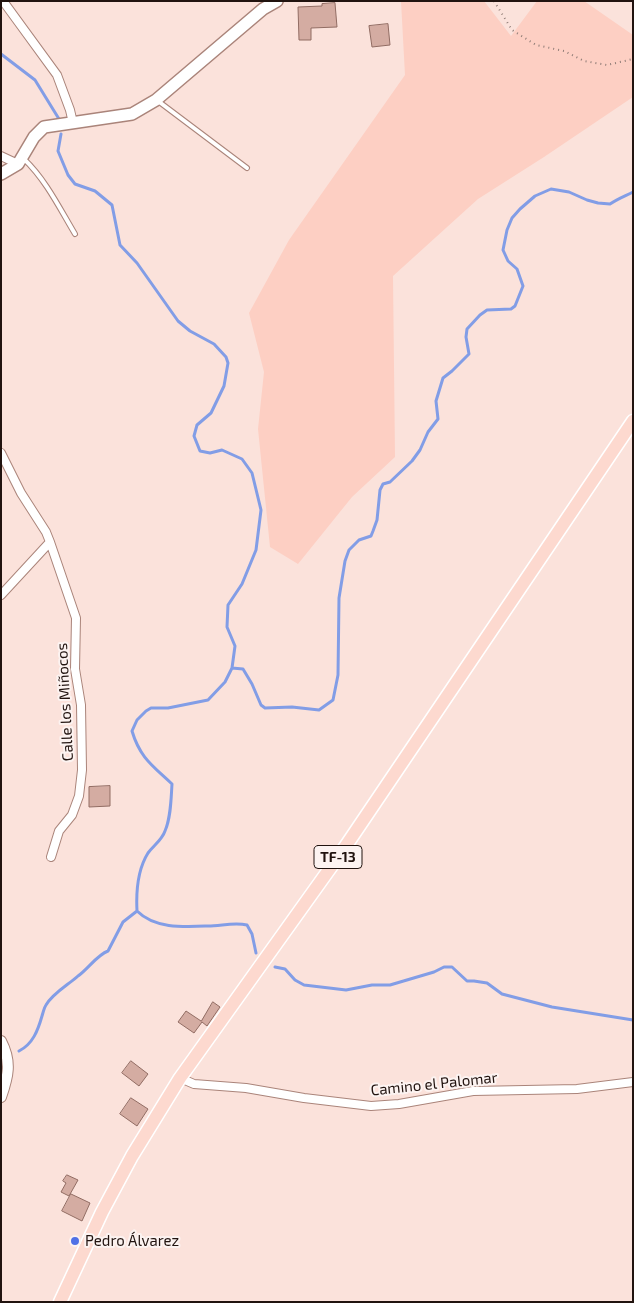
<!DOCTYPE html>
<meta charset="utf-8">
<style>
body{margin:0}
#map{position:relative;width:634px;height:1303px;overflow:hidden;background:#fbe2db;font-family:"Exo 2",sans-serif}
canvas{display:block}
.frame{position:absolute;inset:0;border:2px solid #21130f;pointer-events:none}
</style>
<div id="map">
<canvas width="634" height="1303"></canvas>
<div class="frame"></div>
</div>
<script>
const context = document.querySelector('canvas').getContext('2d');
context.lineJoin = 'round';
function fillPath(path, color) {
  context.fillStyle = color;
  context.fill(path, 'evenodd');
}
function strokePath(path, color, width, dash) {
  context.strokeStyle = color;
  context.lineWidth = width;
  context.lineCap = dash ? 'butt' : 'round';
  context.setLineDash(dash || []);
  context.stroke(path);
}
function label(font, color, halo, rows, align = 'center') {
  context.font = font + ' "Exo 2",sans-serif';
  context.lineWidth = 4;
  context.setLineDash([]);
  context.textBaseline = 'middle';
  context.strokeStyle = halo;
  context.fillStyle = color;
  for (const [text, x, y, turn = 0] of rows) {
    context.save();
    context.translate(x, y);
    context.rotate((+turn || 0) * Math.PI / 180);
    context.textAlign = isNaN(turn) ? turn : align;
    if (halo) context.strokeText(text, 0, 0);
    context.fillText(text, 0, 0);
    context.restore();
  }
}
const green = new Path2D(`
 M401,1H484L511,36L537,1H584L633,35V97L544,157L478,199L393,276L395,457L352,497L298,564L270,547L258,429L264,372L249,313L289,240L405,75Z`);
const stream = new Path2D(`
 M1,54L35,80L59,119
 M232,668L243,669L252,684L261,705L265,708L292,707L319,710L333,700L338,675L339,598L345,561L349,550L359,540L371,536L373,531L377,520L380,490L383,484L390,482L412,461L420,450L428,432L438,419L436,401L443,378L452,371L469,354L466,337L467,329L480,315L487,310L511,309L515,306L523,286L517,269L508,261L503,250L507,230L512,218L520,209L535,196L551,189L569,192L587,200L598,203L610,204C617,199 625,196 633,192
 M137,911C155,929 184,927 208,926C221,926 234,922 247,925L252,934L256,953
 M275,967L285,969L295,980L304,985L346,990L372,985H390L434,972L444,967H452L467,981H474L487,983L502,994L552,1007L633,1020
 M19,1051C33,1044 38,1030 42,1016C43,1013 44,1008 46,1005C53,993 68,985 78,976C88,969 97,955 108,951L123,922L137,911C136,892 138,869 148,853C154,845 162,840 165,831C171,817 171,799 172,784C153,766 140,758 132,731L137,720L146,711L151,708H168L208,700L225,682L232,668L235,646L227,627L228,605L242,584L256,550L261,510L252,473L242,459L222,450L210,453L200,451L194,436L197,425L211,413L224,386L228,363L226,357L214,344L190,331L178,321L137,263L120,245L112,205L95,191L75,184L68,175L58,151L61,134`);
const building = new Path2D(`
 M335,3L337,27L311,28V40H299L298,7L322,6V4Z
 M388,24L390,45L372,47L369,26Z
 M110,786V806L89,807V787Z
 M213,1002L220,1007L207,1026L202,1022L194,1033L178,1022L186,1011L201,1021Z
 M131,1061L148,1074L139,1086L122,1073Z
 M131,1098L148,1109L137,1126L120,1114Z
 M67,1175L78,1180L69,1196L61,1192L66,1183L63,1181Z
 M71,1194L90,1203L82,1221L62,1211Z`);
const path = new Path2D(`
 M494,1L512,30L536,45L564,51L584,61L607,65L633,59`);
const service = new Path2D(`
 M158,101L247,168
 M24,159C46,180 60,209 75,234`);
const minor = new Path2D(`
 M3,1L57,75L70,110L73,123
 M1,156L18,164
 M1,453L21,493L46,532L50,542L1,595
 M50,542L76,618L75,669L81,705L82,770L79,796L72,815L59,831L51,857
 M180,1078L194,1084L246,1088L304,1098L371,1106L399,1104L473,1091L577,1089L633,1082`);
const tertiary = new Path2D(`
 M1,1041C12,1062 8,1077 1,1097`);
const secondary = new Path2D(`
 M1,174L18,164L34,137L44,127L132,114L156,100L263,9L277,1`);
const primary = new Path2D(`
 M60,1302L102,1212L132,1156L180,1078L341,853L633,421`);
const markers = [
 [75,1241,5,"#5071e6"]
];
const shields = [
 [338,857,48]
];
const shieldNames = [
 ["TF-13",338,857]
];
const streetNames = [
 ["Calle los Miñocos",65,702,-93],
 ["Camino el Palomar",434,1084,-6]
];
const poiNames = [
 ["Pedro Álvarez",85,1241]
];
fillPath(green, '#fdcfc3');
strokePath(stream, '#829de6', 3);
fillPath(building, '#d4aca2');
strokePath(building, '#916c63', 1);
strokePath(service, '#aa847a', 6);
strokePath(minor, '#aa847a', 10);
strokePath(tertiary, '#aa847a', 12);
strokePath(secondary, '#aa847a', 14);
strokePath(primary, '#fff', 15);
strokePath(path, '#8f7c76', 2, [1, 4]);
strokePath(service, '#fff', 4);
strokePath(minor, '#fff', 8);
strokePath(tertiary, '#fff', 10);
strokePath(secondary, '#fff', 11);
strokePath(primary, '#fdd9cf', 12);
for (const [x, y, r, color] of markers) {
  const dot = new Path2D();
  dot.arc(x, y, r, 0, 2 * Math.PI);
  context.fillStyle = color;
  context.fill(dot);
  strokePath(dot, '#fcf3f1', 2);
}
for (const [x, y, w] of shields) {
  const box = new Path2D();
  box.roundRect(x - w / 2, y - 11.5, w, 23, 4);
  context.fillStyle = '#fcf3f1';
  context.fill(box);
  strokePath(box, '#21130f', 1);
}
label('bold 14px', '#21130f', null, shieldNames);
label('15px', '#21130f', '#fcf3f1', streetNames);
label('15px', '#21130f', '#fcf3f1', poiNames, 'left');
</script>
